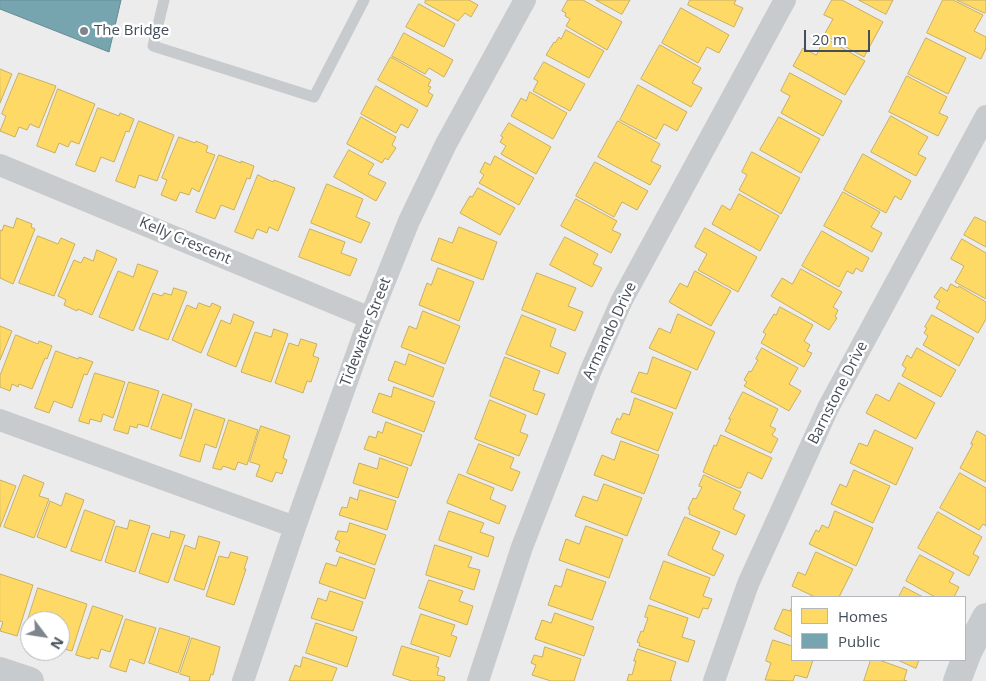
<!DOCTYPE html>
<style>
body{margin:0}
#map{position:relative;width:986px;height:681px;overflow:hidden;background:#edecec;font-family:"Open Sans",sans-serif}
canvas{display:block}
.legend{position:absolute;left:791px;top:596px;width:175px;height:65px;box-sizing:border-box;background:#fff;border:1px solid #b4b8bd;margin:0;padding:6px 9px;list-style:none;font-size:15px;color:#434e59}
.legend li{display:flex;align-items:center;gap:10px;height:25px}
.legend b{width:25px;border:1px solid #b4b8bd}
.north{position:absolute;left:20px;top:611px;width:50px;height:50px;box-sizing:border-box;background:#fff;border:1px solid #b4b8bd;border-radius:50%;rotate:121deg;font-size:14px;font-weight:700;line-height:20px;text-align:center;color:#434e59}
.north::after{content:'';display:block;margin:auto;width:18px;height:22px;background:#7e858c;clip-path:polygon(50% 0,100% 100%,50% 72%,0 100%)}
.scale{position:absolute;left:804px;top:30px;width:66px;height:22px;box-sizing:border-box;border:2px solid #434e59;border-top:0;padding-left:6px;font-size:15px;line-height:18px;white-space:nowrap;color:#434e59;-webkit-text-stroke:4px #fff;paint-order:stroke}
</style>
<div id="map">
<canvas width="986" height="681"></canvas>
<ul class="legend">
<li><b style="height:14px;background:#ffd966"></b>Homes</li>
<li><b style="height:14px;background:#76a5af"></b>Public</li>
</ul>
<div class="north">N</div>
<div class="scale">20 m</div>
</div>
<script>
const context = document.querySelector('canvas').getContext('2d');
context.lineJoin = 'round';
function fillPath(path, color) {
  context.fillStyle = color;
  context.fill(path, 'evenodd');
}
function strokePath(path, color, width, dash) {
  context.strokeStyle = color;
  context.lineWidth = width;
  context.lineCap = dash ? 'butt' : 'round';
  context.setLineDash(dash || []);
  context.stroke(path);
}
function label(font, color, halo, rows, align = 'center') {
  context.font = font + ' "Open Sans",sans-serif';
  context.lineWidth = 5;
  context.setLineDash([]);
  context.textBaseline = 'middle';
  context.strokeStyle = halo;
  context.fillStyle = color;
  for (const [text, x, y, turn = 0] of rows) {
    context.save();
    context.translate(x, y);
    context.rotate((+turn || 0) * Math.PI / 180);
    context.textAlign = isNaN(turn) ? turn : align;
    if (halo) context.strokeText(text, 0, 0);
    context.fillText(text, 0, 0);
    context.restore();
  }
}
const homes = new Path2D(`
 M426,0H469L478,5L471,17L465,13L458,21L425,3Z
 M568,0H583L622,22L607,50L566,26L570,19L565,16L566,13L562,11Z
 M596,0H630L622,14Z
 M690,0H736L734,4L743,8L734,27L688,5Z
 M832,0H842L883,22L864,57L824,35L833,19L824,15Z
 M859,0H893L886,14Z
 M943,0H953L983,15L974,31L986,37V48L981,59L927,33Z
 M957,0H986V12L985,13Z
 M419,4L455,24L444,47L406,27Z
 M681,8L729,35L719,53L707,47L698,63L662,43Z
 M566,30L604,51L589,78L546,55L554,42L555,43L559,37L561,39Z
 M404,33L453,60L444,77L429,68L425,74L392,56Z
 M825,38L865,61L845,95L793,66L803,48L816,55Z
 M926,38L966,58L948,94L908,74Z
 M660,45L701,68L692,83L702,88L691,107L641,79Z
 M391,57L431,80L428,86L431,87L428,92L433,95L427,107L378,80Z
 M544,62L585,84L570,111L533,91L538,81L534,79Z
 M0,69L12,74L0,103Z
 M19,73L56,86L39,128L30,124L27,130L19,127L15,137L0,131L6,116L2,114Z
 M790,73L842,101L823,136L781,113L790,96L781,91Z
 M907,76L947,97L939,113L948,117L938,136L889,112Z
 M638,85L687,112L677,131L664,124L656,139L620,120Z
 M376,86L418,110L408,128L401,124L396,133L361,114Z
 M58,89L95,104L79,144L71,141L68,147L59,143L55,153L37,146Z
 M530,92L567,113L553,139L511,116L521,98L526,101Z
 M98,108L119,116L120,113L134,119L129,132L126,131L114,162L101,157L95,172L76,165Z
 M891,116L928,137L918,154L926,158L916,176L871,152Z
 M361,117L396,137L392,145L396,148L388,160L385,158L382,163L347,144Z
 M779,117L820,139L801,173L760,150Z
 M139,121L174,135L157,181L139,175L135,188L116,181Z
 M618,121L660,144L651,161L661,166L650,185L598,157Z
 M509,123L551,147L536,174L501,154L506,146L500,142L503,137L501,136Z
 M179,137L195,143L196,141L208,146L206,152L215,155L199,192L192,188L189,195L180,192L176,201L161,195L167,180L162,178Z
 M349,150L374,164L368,174L386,183L376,201L334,177Z
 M752,152L800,178L781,214L739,190L747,175L742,172Z
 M863,154L911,181L901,200L895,196L886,213L844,190Z
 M219,155L241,163V161L254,166L250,179L247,178L234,210L221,205L215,219L196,212Z
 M495,156L534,178L519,205L479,183L484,175L480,172L485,162L490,165Z
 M595,162L648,191L637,210L622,202L614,217L576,196Z
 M258,175L273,182L274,180L295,188L278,231L269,227L267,233L257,229L253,239L235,232Z
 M327,184L363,199L356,217L370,223L361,243L311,223Z
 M478,188L515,208L500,235L460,213L470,196L472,197Z
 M843,192L880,212L871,227L882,233L872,252L824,226Z
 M739,194L779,216L760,251L712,224L722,205L730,210Z
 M576,199L617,221L612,230L621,234L611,253L561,226Z
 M975,217L986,222V247L964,235Z
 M17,218L32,224L31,227L35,229L13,284L0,278V230L2,231L4,225L13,228Z
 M459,227L497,242L483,280L431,260L439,238L452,243Z
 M705,228L757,257L738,292L698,270L707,254L695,247Z
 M310,229L345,242L341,253L357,259L350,276L299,257Z
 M822,231L869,258L862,272L856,268L853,274L847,271L839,287L802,266Z
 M38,236L58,244L61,238L75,244L54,296L19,283Z
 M565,237L598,254L593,264L602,268L592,287L550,265Z
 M962,239L986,253V299L955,282L964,266L951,259Z
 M97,250L117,259L92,315L78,309L77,311L64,305L66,300L58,296L74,260L81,263L84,257L93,261Z
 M138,264L158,271L133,331L99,317L118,271L133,277Z
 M438,268L474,282L459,321L419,305L427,283L431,285Z
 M801,269L842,292L833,307L838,310L835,317L837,318L829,330L771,296L782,278L792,284Z
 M695,271L731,291L711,326L669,302L680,283L687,287Z
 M537,273L576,288L568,306L583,312L575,331L522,310Z
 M951,284L958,288L959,286L986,302V319L978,333L936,308L940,301L934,297L941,287L947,291Z
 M174,288L187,292L168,340L139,329L153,293L162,296L164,293L171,295Z
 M199,303L210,307L212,303L221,307L201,353L172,340L187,305L196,309Z
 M780,307L813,325L804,341L810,345L807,351L812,353L804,367L761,343L766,334L763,332L774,314L776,315Z
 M423,311L460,326L445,364L401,347L409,326L416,329Z
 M234,314L254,322L236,367L207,355L221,320L230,324Z
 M678,314L715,332L697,370L649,348L659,328L670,333Z
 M522,315L556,329L550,346L566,353L558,374L506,354Z
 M932,315L974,338L959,366L923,345L928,336L924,333L927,328L925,327Z
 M0,326L12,331L0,360Z
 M274,329L288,334L271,382L241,372L255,332L271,337Z
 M16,335L38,344L39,341L52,346L47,359L45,358L32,389L19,384L18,387L12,384L10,391L0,387V376Z
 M301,339L317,344L313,356L319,358L311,382L307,381L303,393L275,383L289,343L298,346Z
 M762,348L798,368L789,384L801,391L789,411L744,386L747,382L744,380L749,371L751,372L758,360L756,359Z
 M917,348L956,370L941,397L902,376L906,368L902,365L907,355L911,358Z
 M56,351L78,359L79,357L93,362L87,375L84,374L72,408L54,401L49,413L35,408Z
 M409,354L444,368L433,397L388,380L395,361L405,365Z
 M505,357L540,371L533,390L545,394L537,415L490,396Z
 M653,357L691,372L676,409L631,392L639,372L647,374Z
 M95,373L125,382L113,418L103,414L101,422L90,419L89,424L79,421Z
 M129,382L159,391L148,427L138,424L137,428L130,426L128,434L114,430Z
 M899,383L935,403L916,439L866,413L876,394L889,401Z
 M394,387L435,402L424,432L372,412L379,393L391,397Z
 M743,392L778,409L770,426L776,429L772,435L778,439L771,453L725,431L731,419H729Z
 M163,394L192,404L181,439L151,429Z
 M635,398L673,413L658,451L611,433L617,418L620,420L623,413L629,415Z
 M490,400L526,415L520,432L528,435L519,456L475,439Z
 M195,409L225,419L216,448L205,444L200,462L180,456Z
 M229,420L258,430L247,465L238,462L235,470L223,466L221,470L213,468Z
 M386,422L422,435L411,466L364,449L369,436L376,438L378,431L382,433Z
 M261,426L290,436L283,458L287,460L282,474L276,472L272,482L256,476L260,465L250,462Z
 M875,430L913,448L896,485L850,463L859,443L867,446Z
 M977,431L986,436V482L960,468L973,444H971Z
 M721,435L772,458L762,479L748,472L741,488H738L703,472L714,445L716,446Z
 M621,441L659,455L644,494L594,475L602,455L614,460Z
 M479,444L514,458L510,468L520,472L512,491L467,473Z
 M380,458L408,468L398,498L353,483L359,463L377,469Z
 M854,470L890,486L873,523L831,504L840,484L846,487Z
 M960,473L986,488V526L983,524L979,530L940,508Z
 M459,474L494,488L490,499L506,506L499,524L447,503Z
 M24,475L44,483L39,496L49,499L34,538L4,527Z
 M704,475L741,492L733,509L745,515L736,535L689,514L690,510L688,509L693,498L696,499L702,487L699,486Z
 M0,480L16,486L0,527Z
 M604,484L642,498L627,536L575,516L583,496L597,501Z
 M360,490L396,501L387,530L339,515L342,507L347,508L350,497L357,500Z
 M66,493L84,500L66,548L37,537L50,501L61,506Z
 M85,510L115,521L101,561L71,551Z
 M449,511L484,523L480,532L494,537L488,557L439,540Z
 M835,511L873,528L856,566L809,544L816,530L819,532L822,525L828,528Z
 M938,512L982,537L973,554L979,557L969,576L918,548Z
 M685,517L720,532L712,549L724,555L714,576L668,555Z
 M130,520L150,526L135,572L105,562L116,526L127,529Z
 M350,523L386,535L375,565L336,551L340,541L335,539L338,531L347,532Z
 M586,526L623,539L609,578L559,560L566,539L579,544Z
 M171,531L185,535L168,583L139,573L152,533L169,538Z
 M199,536L220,542L204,590L174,580L185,545L195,549Z
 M435,545L472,557L468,567L480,570L474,590L426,575Z
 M231,552L248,557L244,569H246L234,605L206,596L219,556L228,558Z
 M816,552L853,569L839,597H815L792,586L798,572L805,575Z
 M920,555L954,573L949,582L959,587L954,597H935L906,581Z
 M340,557L375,569L365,599L319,583L326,563L336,566Z
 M664,561L710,578L703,596L712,599L708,609L703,608L699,618L650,599Z
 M567,569L606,582L592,620L548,605L555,585L561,587Z
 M0,574L33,585L17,636L0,631L3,622L0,621Z
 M429,580L463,591L459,601L473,606L467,625L419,608Z
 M904,587L923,597H899Z
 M38,588L87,604L72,651L60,648V621H30V637L25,635L27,629H25Z
 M330,591L363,602L353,631L311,618L318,598L326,601Z
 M649,605L688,618L682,637L695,641L688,662L639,646L640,643L637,642L641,631L643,632L648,618L645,617Z
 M93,606L123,616L110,652L101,649L98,659L91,657L90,659L76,655Z
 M792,606V637L774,629L783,609L790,611Z
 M555,613L594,627L584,656L535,639L542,620L551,623Z
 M421,614L455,625L451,635L457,637L450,657L411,644Z
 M126,619L156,628L144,664L130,659L126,672L110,667Z
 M316,623L357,637L347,667L306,653Z
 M160,628L190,637L178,673L149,663Z
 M192,638L220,647L213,675L211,674L209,681H189L190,677L180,674Z
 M773,640L792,646V660H813L807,678L795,675L793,681L765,680L771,663L766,661Z
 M402,646L439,657L436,667L439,668L437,675L445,677L444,681H412L393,675Z
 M545,647L581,659L574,681H551L532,675L536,665L531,663L534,655L542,657Z
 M638,649L676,662L670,681H672H627L629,674L632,675L636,661H634Z
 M303,657L337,668L332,681H289L295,665L300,667Z
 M871,660H879L907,670L904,680L907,681H864Z
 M898,660H919L916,668Z`);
const public = new Path2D(`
 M0,0H121L109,52L0,9Z`);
const service = new Path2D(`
 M164,0L153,46L314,97L364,0`);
const minor = new Path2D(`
 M0,165L370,318
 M0,420L295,527
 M243,681L295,527L366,328L409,221L446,144L525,0
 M478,681L522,547L591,370L622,300L785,0
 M714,681L748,584L828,408L986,116`);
const tertiary = new Path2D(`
 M0,671L30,681
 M957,681L968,652L986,617`);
const markers = [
 [84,31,5,"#7e858c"]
];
const poiNames = [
 ["The Bridge",94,31]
];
const streetNames = [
 ["Kelly Crescent",185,241,23],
 ["Armando Drive",610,331,-65],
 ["Tidewater Street",366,332,-69],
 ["Barnstone Drive",838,393,-63]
];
fillPath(homes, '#ffd966');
strokePath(homes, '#c7af62', 1);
fillPath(public, '#76a5af');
strokePath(public, '#678b95', 1);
strokePath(service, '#c8cbcd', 11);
strokePath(minor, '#c8cbcd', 22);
strokePath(tertiary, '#c8cbcd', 28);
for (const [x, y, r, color] of markers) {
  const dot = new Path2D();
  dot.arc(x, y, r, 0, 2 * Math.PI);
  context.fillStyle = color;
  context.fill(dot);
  strokePath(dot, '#fff', 2);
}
label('15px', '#434e59', '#fff', poiNames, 'left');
label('15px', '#434e59', '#fff', streetNames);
</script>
